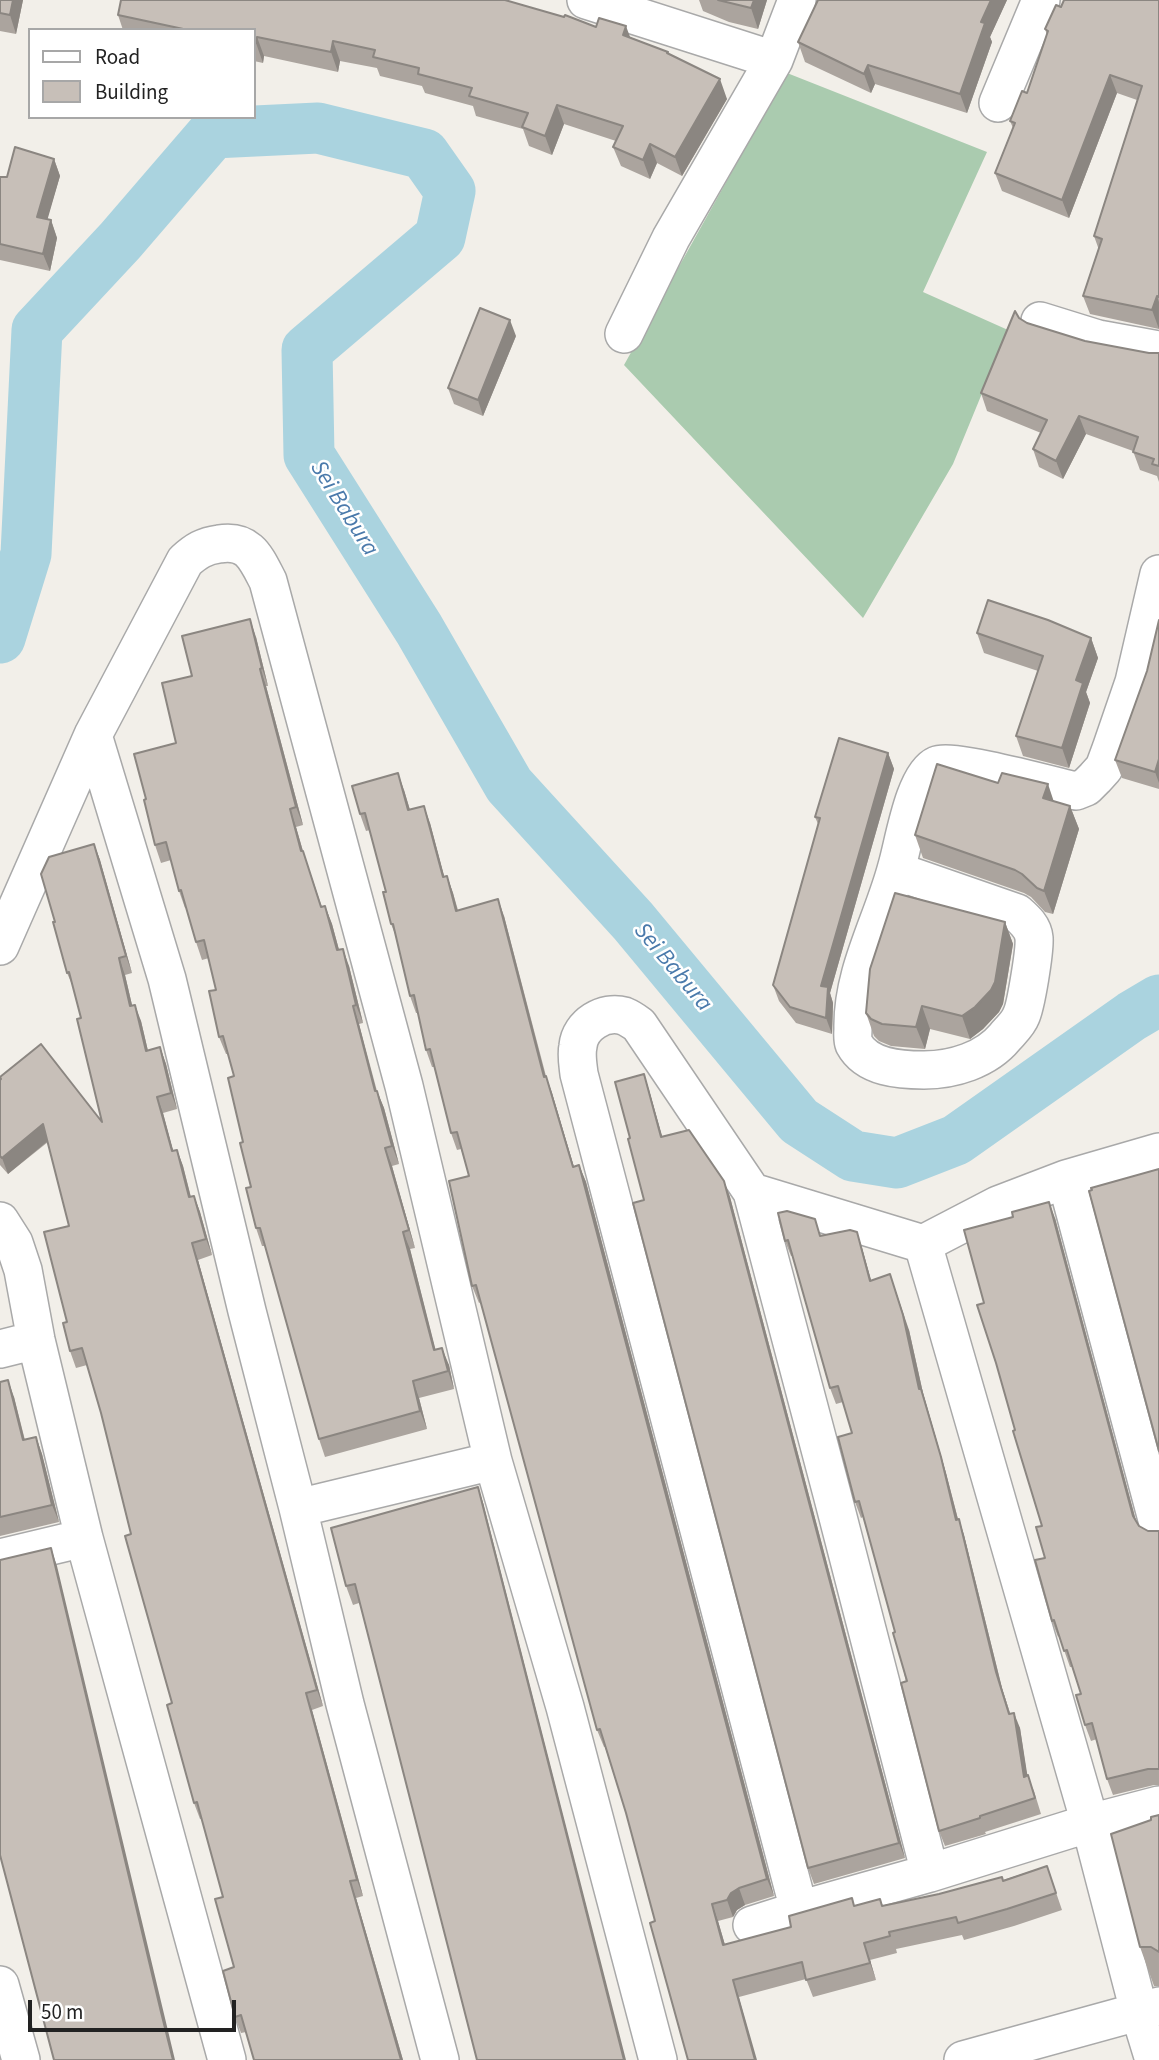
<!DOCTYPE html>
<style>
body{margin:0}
#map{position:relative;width:1159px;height:2060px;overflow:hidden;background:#f2efe9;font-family:"Source Sans 3",sans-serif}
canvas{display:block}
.legend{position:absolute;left:28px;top:28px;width:228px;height:91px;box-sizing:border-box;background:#fff;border:2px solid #a7a7a7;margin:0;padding:9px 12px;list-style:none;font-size:21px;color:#222}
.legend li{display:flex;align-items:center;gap:14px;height:35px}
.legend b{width:35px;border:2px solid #a7a7a7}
.scale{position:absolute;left:28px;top:2000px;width:208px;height:32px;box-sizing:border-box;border:4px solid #222;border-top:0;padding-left:9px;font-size:21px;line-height:24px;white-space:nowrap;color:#222;-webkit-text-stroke:5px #fff;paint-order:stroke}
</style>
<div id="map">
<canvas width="1159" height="2060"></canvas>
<ul class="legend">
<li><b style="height:9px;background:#fff"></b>Road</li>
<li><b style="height:19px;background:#c7bfb8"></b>Building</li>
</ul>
<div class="scale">50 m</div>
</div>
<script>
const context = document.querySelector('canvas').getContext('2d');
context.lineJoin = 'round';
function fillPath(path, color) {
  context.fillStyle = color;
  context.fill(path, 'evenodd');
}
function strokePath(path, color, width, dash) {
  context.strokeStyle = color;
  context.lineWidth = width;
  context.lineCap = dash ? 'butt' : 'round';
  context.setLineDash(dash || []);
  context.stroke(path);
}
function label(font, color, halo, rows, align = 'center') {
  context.font = font + ' "Source Sans 3",sans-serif';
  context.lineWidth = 5;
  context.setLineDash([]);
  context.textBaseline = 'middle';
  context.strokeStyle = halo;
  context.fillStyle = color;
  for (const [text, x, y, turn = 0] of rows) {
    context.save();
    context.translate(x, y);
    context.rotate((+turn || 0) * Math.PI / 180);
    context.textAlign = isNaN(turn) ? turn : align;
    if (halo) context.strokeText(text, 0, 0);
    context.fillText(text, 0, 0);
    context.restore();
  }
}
const cemetery = new Path2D(`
 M787,73L987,152L923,292L1008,330L953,464L863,618L624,365Z`);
const river = new Path2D(`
 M0,638L26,554L37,330L120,241L213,133L318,128L424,154L450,191L440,237L307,350L309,455L419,629L509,785L633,921L799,1121L853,1156L897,1163L956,1140L1132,1016L1159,1000`);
const minor = new Path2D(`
 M586,0L774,60
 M998,103L1041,0
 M1040,321L1098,339L1159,350
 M624,334L671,238L774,60L797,0
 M93,735L167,979L247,1311L298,1508L345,1704L440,2060
 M896,871L1017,913C1025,920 1033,927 1034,938C1035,950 1026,1006 1021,1016C1018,1024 1010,1031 1005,1037C986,1060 953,1070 924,1070C900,1070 867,1068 854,1044C852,1039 853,1033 853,1028C852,971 883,920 897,866C904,842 914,775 937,765C952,758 1054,786 1076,791L1086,787L1095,778L1104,768L1111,749L1134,682L1159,574
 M0,946L93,735L185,561C196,551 204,546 219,544C249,539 256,558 268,581L404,1086L493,1461L565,1707L658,2060
 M1066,1179L1159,1527
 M752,1192L832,1494L930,1873
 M0,1221L14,1243L23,1270L36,1340L84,1538L227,2060
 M923,1244L752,1192L639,1025C635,1022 629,1018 624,1016C604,1010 580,1025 578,1046C576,1055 578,1065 579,1074L799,1910L930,1873L1090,1823L1159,1805
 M0,1349L36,1340
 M298,1508L493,1461
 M0,1558L84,1538
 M752,1925L799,1910
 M0,1985L21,2060
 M963,2060L1159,2006
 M1154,2060L1139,2011L1090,1823L923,1244L998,1205L1066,1179L1159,1152`);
const wall = new Path2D(`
 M0,0H23L16,34L0,31Z
 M699,0H767L758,29L729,22L703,11Z
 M818,0H1007L990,37L992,42L967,113L875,84L871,93L805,62L798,42Z
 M1159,0V329L1090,314L1083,296L1099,250L1094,236L1137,100L1117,93L1069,218L1002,191L995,173L1013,128L1010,121L1027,93L1047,35L1045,29Z
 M118,15L596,27L630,37L668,52V53L727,99L682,176L657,163L650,179L621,166L613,147L616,141L564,124L552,155L529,146L523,129L476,116L473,106L425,93L422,86L380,76L377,68L340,61L338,72L264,56L263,63L254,61V30H123Z
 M54,159L60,176L47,219L51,220L57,238L50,271L0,260V177H7Z
 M1019,318L1027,323L1085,341L1149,353H1159V482L1157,476L1140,470L1133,451L1086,434L1063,479L1039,467L1033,449L1041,433L987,411L981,393Z
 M516,336L483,416L454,404L448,388Z
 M1159,620V789L1122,778L1115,760L1147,671Z
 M977,633L1091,638L1098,658L1086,692L1090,703L1069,768L1023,756L1016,736L1038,671L984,653Z
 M256,637L268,686H266L303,825L296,827L303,851L322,907L325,906L332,924L339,950L349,966L363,1023L359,1024L377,1091L384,1108L399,1164L392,1166L415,1248L410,1249L435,1349L449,1365L454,1389L419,1398L427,1429L325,1457L319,1439L265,1246H262L256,1228L251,1187L243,1142L234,1076L228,1054H226L219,1037L216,990L209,958L202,960L196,942L186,908H185L179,891L171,860L161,863L155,845L146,799L176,743L192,676Z
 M888,753L894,769L830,993L833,1003L832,1034L796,1023L779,1001L773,985L818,824L815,817Z
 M404,790L410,810L430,823L444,876H447L453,893L458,910L504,916L546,1076L552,1093L574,1167L579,1165L586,1182L774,1896L745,1905L737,1910L733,1917L718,1921L725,1945L791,1927L855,1906H882L1003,1880L1047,1866L1062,1910L1014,1926L964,1940L962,1935L896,1949L897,1953L870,1960L876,1980L813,1997L806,1979L739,1997L655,1921L626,1813L605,1747H604L597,1730L481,1302L479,1303L472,1286L469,1176L461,1149L457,1150L451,1133L434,1067H432L426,1050L418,1013H416L410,996L397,939L391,924L386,892L370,830L366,831L360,814Z
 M1054,801L1070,806L1079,829L1053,914L1045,912L1031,897L1024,893L923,858L915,835Z
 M94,844L100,860L132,973L125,975L132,1005L141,1021L148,1051L160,1047L166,1064L177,1109L163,1113L173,1151L177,1150L183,1166L191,1197L194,1196L200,1212L212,1255L198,1260L323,1706L312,1710L363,1896L356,1898L403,2060H254L246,2032L241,2033L235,2017L234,1967L223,1897L202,1819H200L194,1803L172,1703L101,1413L87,1365L76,1368L70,1351L67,1322L69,1226L48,1142L8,1174L0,1165V1077L102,1122L81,1018L74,989L67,973L55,922Z
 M1005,922L1013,944L1003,1004L999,1012L983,1029L970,1039L930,1029L925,1049L891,1046L879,1041L874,1036L866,1013Z
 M649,1090L662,1137L724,1181L730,1197L905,1858L814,1884L808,1868L630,1138Z
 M1013,1217L1055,1218L1136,1521L1139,1526L1148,1531H1159V1785H1154L1113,1795L1107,1779L1097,1739L1091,1741L1085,1725L1081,1694L1072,1667H1070L1059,1636L1058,1637L1052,1621L1042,1526L1015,1430L984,1303Z
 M821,1236L862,1248L871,1281L909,1330L923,1393L946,1473L958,1519L964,1535L1002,1688L1010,1713L1020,1728L1027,1776L1034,1791L1041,1814L985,1832L986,1834L945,1846L939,1831L895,1632L863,1517L861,1518L855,1502L852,1433L843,1402L836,1404L830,1388L793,1256H791L785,1241Z
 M0,1382L14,1397L25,1440L36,1437L42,1454L59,1522L0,1536Z
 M478,1487L484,1506L359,1603L353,1605L346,1586Z
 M1159,1815V1986H1154L1140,1947L1151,1820Z`);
const shadedWall = new Path2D(`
 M13,0H23L16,34L10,15Z
 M754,0H767L758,29L751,8Z
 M991,0H1007L990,37L992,42L967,113L960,94L981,22Z
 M626,26L633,45L623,35Z
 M257,37L264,56L263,63L256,43Z
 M333,41L340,61L338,72L331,52Z
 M868,65L875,84L871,93L864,74Z
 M1110,75L1117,93L1069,218L1062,200Z
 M720,79L727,99L682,176L675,157Z
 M557,105L564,124L552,155L545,136Z
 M650,144L657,163L650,179L643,160Z
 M54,159L60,176L43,235L37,217Z
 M51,220L57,238L50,271L43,254Z
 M1157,296L1159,302V329L1152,310Z
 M510,320L516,336L483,416L478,400Z
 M1079,416L1086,434L1063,479L1056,461Z
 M250,619L256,637L268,686L262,668Z
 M1091,638L1098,658L1086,692L1090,703L1069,768L1062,748L1076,680Z
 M260,669L266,686L303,825L296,807Z
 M888,753L894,769L830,993L833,1003L832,1034L826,1018L821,986Z
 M1159,759V783L1155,772Z
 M398,773L404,790L415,827L408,810Z
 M1048,784L1056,808L1043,798Z
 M424,806L430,823L449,894L443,877Z
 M1070,806L1079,829L1053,914L1044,891Z
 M290,809L296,827L308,869L301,851Z
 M94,844L100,860L132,973L126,956Z
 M447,876L453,893L462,928L456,911Z
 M498,899L504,916L550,1094L544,1077Z
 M325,906L332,924L344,968L337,950Z
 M1005,922L1013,944L1003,1004L999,1012L983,1029L970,1039L962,1016Z
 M343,949L349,966L363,1023L356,1005Z
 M119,958L125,975L136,1022L130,1006Z
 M135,1005L141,1021L152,1068L146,1051Z
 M353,1006L359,1024L381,1109L375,1091Z
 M922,1006L930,1029L925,1049L916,1027Z
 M160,1047L166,1064L177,1109L171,1093Z
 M644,1074L649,1090L667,1153L661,1137Z
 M546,1076L552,1093L579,1184L573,1167Z
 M377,1091L384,1108L399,1164L392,1146Z
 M157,1097L163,1113L178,1168L172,1151Z
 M43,1124L49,1140L8,1174L2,1158Z
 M385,1148L392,1166L415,1248L409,1230Z
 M177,1150L183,1166L195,1214L189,1197Z
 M579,1165L586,1182L774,1896L767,1879Z
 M724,1181L730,1197L905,1858L899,1843Z
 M194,1196L200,1212L212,1255L206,1239Z
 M1049,1202L1055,1218L1139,1532L1133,1516Z
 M403,1232L410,1249L440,1367L434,1350Z
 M857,1232L862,1248L876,1297L870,1281Z
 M192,1243L198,1260L323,1706L317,1690Z
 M890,1274L909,1330L923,1393L946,1473L962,1535L956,1520L919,1389Z
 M442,1348L449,1365L454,1389L448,1371Z
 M8,1380L14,1397L29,1458L23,1440Z
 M413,1381L419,1398L427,1429L420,1411Z
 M36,1437L42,1454L59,1522L52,1505Z
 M478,1487L484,1506L626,2060H624Z
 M959,1519L964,1535L1002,1688L1015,1729L996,1672Z
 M51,1548L57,1566L175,2060H173L161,2012Z
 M306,1693L312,1710L363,1896L357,1880Z
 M1014,1713L1020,1728L1030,1792L1024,1777Z
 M350,1881L356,1898L403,2060H401Z
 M739,1888L745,1905L737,1910L733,1917L727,1900L731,1893Z
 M712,1904L718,1921L730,1962L723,1945Z
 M864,1943L870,1960L876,1980L870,1963Z
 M733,1980L739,1997L757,2060H755Z`);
const building = new Path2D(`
 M0,0H13L10,15L0,13Z
 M121,0H505L564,17L565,15L596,27L599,18L626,26L623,35L668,52L667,53L720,79L675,157L650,144L643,160L613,147L623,126L557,105L545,136L522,127L528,113L469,96L472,88L418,74L419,68L373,57L375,50L333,41L331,52L257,37L256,43H254V30H188L118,15Z
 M718,0H754L751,8Z
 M818,0H991L981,22L985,23L960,94L868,65L864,74L798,42Z
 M1064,0H1159V297L1157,296L1152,310L1083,296L1102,239L1094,236L1142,86L1110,75L1062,200L995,173L1015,123L1010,121L1022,91L1027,93L1048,31L1045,29L1056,5L1061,7Z
 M15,147L54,159L37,217L51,220L43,254L0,244V177H7Z
 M480,308L510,320L478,400L448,388Z
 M1015,311L1019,318L1027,323L1085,341L1149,353H1159V466L1152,464L1154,459L1133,452L1138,437L1079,416L1056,461L1033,449L1047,420L981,393Z
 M988,600L1048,620L1091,638L1076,680L1083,683L1062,748L1016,736L1043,656L977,633Z
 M250,619L262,668L260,669L296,807L290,809L301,851H303L321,907L325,906L337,950L343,949L356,1005L353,1006L375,1091H377L392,1146L385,1148L409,1230L403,1232L434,1350L442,1348L448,1371L413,1381L420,1411L319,1439L260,1228H256L246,1188L251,1187L240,1143L243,1142L228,1078L234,1076L223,1036L219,1037L209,991L216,990L204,940L196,942L181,890L179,891L166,842L155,845L144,800L146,799L134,754L176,743L162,683L192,676L182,636Z
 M1159,620V759L1155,772L1115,760L1147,671Z
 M839,738L888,753L821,986L828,987L826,1018L790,1007L773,985L820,818L815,817Z
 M937,764L998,783L1002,773L1048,784L1043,798L1070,806L1044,891L1037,888L1022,874L1015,870L915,835Z
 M398,773L408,810L424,806L443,877L447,876L456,911L498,899L544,1077L546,1076L573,1167L579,1165L767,1879L739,1888L731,1893L727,1900L712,1904L723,1945L791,1927L789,1916L852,1898L854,1906L880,1899L882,1906L939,1894L1002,1877L1003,1881L1047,1866L1056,1893L1007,1909L958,1923L956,1917L889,1932L890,1936L864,1943L870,1963L806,1980L802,1962L733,1980L755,2060H688L650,1923L655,1921L626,1813L600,1729L597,1730L476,1285L472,1286L449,1181L469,1176L457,1132L451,1133L430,1049L426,1050L414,995L410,996L393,924H391L383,892H386L365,813L360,814L352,786Z
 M94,844L126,956L119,958L130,1006L135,1005L146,1051L160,1047L171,1093L157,1097L172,1151L177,1150L189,1197L194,1196L206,1239L192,1243L317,1690L306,1693L357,1880L350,1881L401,2060H254L241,2015L235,2017L223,1971L234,1967L215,1899L223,1897L197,1802L194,1803L167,1705L172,1703L125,1536L131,1534L101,1413L82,1348L70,1351L63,1323L67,1322L44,1232L69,1226L43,1124L2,1158L0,1156V1080L1,1079L0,1077L41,1044L102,1122L77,1019L81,1018L69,972L67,973L53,922H55L41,874L49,857Z
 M895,893L1005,922L995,982L991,990L975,1007L962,1016L922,1006L916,1027L882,1024L871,1019L866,1013L870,969Z
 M644,1074L661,1137L689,1130L724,1181L899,1843L808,1868L633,1203L644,1200L628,1139L630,1138L615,1082Z
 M1159,1169V1451L1089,1191L1092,1190L1091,1188Z
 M1049,1202L1133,1516L1139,1526L1148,1531H1159V1769H1148L1107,1779L1092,1723L1085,1725L1076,1695L1081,1694L1067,1650L1064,1651L1054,1620L1052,1621L1035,1560L1045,1558L1036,1527L1042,1526L1013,1431L1015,1430L996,1363L977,1305L984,1303L964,1230L1013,1217L1012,1212Z
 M787,1211L815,1219L820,1236L850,1230L857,1232L870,1281L890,1274L903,1315L919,1389H921L941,1457L956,1520L959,1519L996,1672L1009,1714L1014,1713L1024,1777L1028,1775L1035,1798L980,1816V1818L939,1831L901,1683L907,1681L893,1633L895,1632L859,1501L855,1502L838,1437L852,1433L838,1386L830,1388L788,1240L785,1241L778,1213Z
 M8,1380L23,1440L36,1437L52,1505L0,1517V1382Z
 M478,1487L624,2060H477L355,1584L346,1586L331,1528Z
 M51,1548L161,2012L173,2060H54L0,1855V1560Z
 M1159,1815V1952L1151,1947H1140L1111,1834L1151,1820V1817Z`);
const waterNames = [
 ["Sei Babura",343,509,58],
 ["Sei Babura",672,968,50]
];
fillPath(cemetery, '#aacbaf');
strokePath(river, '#aad3df', 51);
strokePath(minor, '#a9a9a9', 40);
strokePath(minor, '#fff', 37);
fillPath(wall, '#aba49e');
fillPath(shadedWall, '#8b8681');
fillPath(building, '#c7bfb8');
strokePath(building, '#8b8681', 2);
label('italic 24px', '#4a7aab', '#fff', waterNames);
</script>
